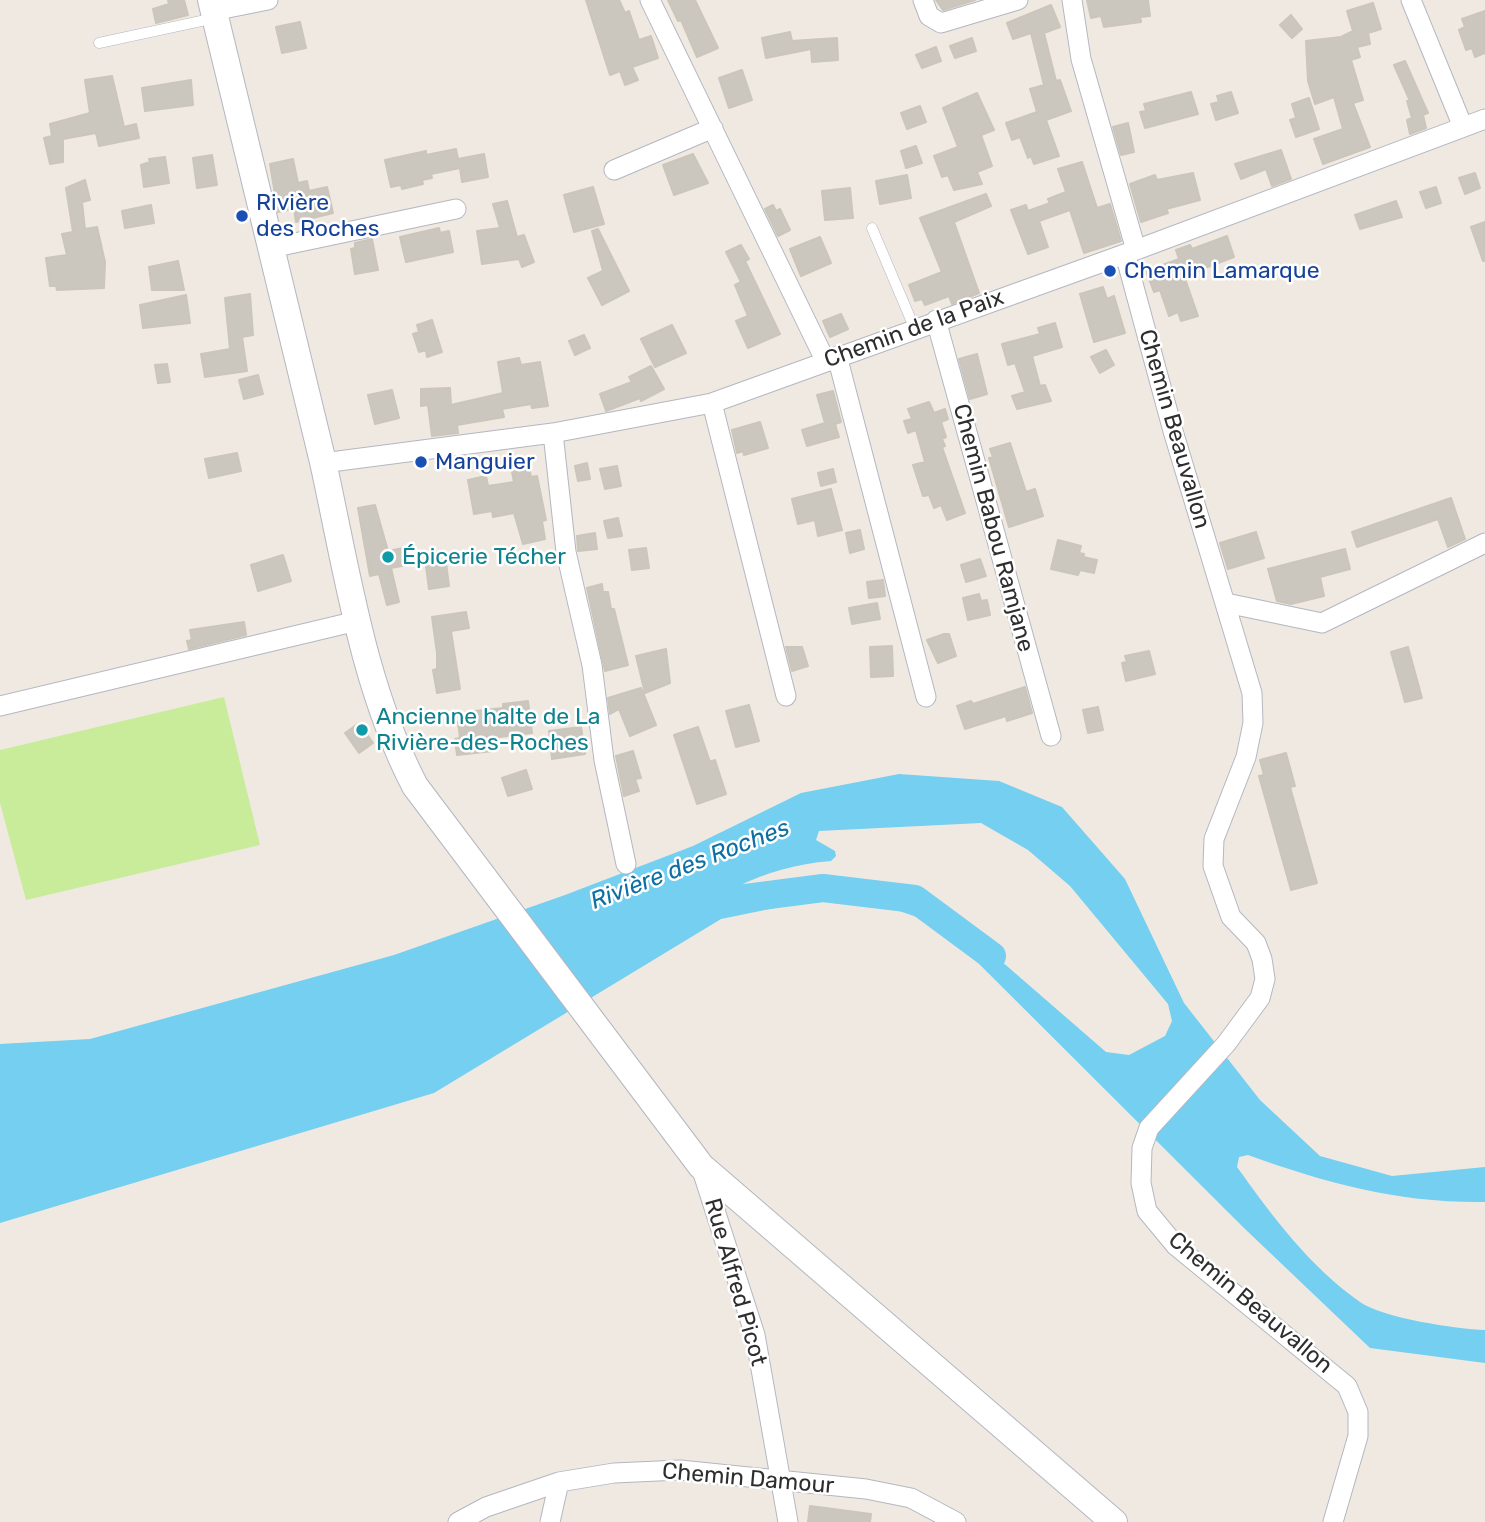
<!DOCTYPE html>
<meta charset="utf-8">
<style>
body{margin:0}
canvas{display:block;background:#efe9e1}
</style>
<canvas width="1485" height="1522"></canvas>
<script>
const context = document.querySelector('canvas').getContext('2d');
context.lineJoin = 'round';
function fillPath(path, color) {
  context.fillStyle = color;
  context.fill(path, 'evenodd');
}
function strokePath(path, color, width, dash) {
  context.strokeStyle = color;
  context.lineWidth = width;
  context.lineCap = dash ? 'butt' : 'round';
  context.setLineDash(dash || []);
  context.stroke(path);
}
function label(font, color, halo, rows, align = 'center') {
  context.font = font + ' Rubik,sans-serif';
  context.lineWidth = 5;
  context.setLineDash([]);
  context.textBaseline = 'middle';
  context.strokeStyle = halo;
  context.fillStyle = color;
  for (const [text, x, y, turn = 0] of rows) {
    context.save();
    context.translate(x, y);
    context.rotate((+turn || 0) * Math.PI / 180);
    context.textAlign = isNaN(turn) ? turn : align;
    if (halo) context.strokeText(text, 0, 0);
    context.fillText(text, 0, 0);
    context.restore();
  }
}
const pitch = new Path2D(`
 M224,697L260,845L26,900L0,803V750Z`);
const water = new Path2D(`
 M899,774L999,781L1062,807L1125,879L1184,1003L1260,1100L1320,1156L1392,1176L1485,1167V1202C1398,1203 1329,1184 1248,1155L1239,1157L1237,1167C1273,1217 1309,1266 1360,1302C1383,1318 1456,1329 1485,1330V1363L1370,1348L1244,1228L940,925L879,904L809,901L721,919L434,1093L0,1223V1044L90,1039L394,955L565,895L693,846L801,793ZM981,823L1028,850L1070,886L1168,1004L1172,1021L1165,1036L1129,1055L1106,1052L985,947L915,899L860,888H823L742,900L735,894V888C766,872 796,864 831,861L836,856L835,851L816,840L819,831Z`);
const river = new Path2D(`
 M699,899H738L823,888L915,899L992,956`);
const building = new Path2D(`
 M168,0H184L188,15L156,23L153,9L169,4Z
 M586,0H619L625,13L629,11L639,40L651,36L658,58L632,67L638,80L625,85L620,71L610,75Z
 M668,0H695L718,48L697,57L681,20L678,21Z
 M936,0H975L943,10Z
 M1087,0H1148L1150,16L1140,17L1141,22L1104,27L1101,16L1091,18Z
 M1373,3L1381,29L1368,33L1370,44L1357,47L1360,57L1351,60L1363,100L1353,103L1370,147L1323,164L1314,139L1343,129L1334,97L1315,104L1308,81L1306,41L1341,37L1353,31L1347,11Z
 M1051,5L1060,27L1044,33L1056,81L1060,80L1071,111L1046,120L1059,156L1034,164L1031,156L1028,158L1020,137L1012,140L1006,123L1037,112L1030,89L1044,85L1031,33L1013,39L1007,23Z
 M1485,11V53L1475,57L1472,48L1466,50L1459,30L1465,27L1462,19Z
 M1291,15L1302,29L1292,38L1280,25Z
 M300,22L306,48L282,53L276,27Z
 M790,32L792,41L837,38L838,60L812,62L811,49L766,58L762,38Z
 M972,38L976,51L955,58L950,46Z
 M936,47L941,61L922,68L916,55Z
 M1405,61L1428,113L1417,117L1423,115L1426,128L1410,134L1407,120L1412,118L1407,101H1410L1394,65Z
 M742,70L752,100L729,108L719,78Z
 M112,76L124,127L136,124L139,138L99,146L96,133L63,139V162L50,164L44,138L52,136L50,124L90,113L85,80Z
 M191,80L193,105L145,111L142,88Z
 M1191,92L1198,114L1145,128L1140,112L1146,111L1144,104Z
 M1231,92L1238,113L1216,120L1211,104L1219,102L1217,96Z
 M977,93L994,130L981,135L992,166L977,172L982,184L954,190L948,175L942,177L934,156L958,147L943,108Z
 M1309,98L1319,129L1296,137L1290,120L1296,118L1292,104Z
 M920,106L926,122L907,129L901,113Z
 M1128,123L1134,152L1121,155L1113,127Z
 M916,146L922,163L906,168L901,151Z
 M456,149L458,159L484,154L488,177L462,182L460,168L431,174L432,178L422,180L423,184L402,189L401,185L391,187L385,160L426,151V155Z
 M1281,150L1291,179L1272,186L1266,169L1241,179L1235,164Z
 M693,154L708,183L674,195L663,165Z
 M212,155L217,185L197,188L193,158Z
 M165,157L169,183L144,187L141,165L150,162L149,159Z
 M293,159L298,183L307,181L309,191L327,187L333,213L296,222L294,209L278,212L270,164Z
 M1082,162L1097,208L1110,204L1121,241L1084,253L1070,210L1039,221L1048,247L1028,254L1011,210L1026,205L1028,211L1050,203L1048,199L1066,192L1058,169Z
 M1193,173L1200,200L1166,209L1168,213L1141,222L1130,184L1155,175L1157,180Z
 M1475,173L1480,188L1465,194L1459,178Z
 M907,175L911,198L880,204L876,181Z
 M85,180L90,200L82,202L85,229L97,227L105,262L104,288L57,290L56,286H50L46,258L67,255L62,234L73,232L66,188Z
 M593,187L604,224L574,232L564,195Z
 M1436,187L1441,203L1426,208L1420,192Z
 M850,188L853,218L825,220L822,191Z
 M986,194L991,206L954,222L979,293L952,304L949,296L925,305L922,299L915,301L909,285L942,272L920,218Z
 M507,201L517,237L524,235L534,262L522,267L519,259L482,264L477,231L500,228L493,204Z
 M1396,201L1402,217L1360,229L1355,215Z
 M151,205L154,223L125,228L122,211Z
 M773,205L776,211L780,209L790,230L778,236L765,209Z
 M1485,222V261H1483L1471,227Z
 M439,228L440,233L449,231L453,252L406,262L400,237Z
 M598,229L629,291L602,305L588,278L603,271L592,231Z
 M1227,236L1234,257L1184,276L1198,316L1181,321L1178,312L1169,316L1160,290L1154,292L1146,271L1179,259L1176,250L1190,245L1192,249Z
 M820,237L831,263L801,276L790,249Z
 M372,239L378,270L355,274L351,249L355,248V243Z
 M741,245L749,259L745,261L780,334L748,348L736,321L748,316L735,285L741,282L726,252Z
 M178,261L184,290H152L149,267Z
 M1103,287L1107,299L1114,296L1125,333L1094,342L1080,294Z
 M250,294L253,335L242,337L247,371L205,377L201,354L230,349L225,298Z
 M186,295L190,323L143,328L140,305Z
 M841,314L848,329L830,337L823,321Z
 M432,320L442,352L427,357L426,350L419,352L413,334L419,332L417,325Z
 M1055,323L1062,347L1032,356L1040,386L1045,385L1051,401L1017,409L1012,396L1025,392L1015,363L1008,365L1002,344L1040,334L1038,328Z
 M672,325L686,353L655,367L641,339Z
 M584,335L590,348L575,355L569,341Z
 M1106,350L1114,365L1100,373L1091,357Z
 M977,354L987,394L970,399L959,359Z
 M519,358L521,365L540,362L548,406L532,408L531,404L502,409L504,417L457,425L458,433L432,436L428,405L421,406V389L450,388L451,405L503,393L498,362Z
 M167,364L170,382L158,383L155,365Z
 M651,366L664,389L641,401L640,398L606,411L600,394L632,382L629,377Z
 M258,375L263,394L244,399L239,380Z
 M392,390L399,418L375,424L368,395Z
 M833,391L841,422L835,424L839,437L807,446L802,430L825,423L817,395Z
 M929,402L934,413L945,409L948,419L941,422L946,437L942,439L945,446L942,447L965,513L947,520L941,505L934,508L929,495L923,496L913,465L925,462L916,430L908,433L904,421L912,419L908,409Z
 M760,422L768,448L744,455L743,451L737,453L732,430Z
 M1010,443L1026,492L1035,489L1043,516L1009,527L989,458L993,457L990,449Z
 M237,453L241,471L209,478L205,459Z
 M587,463L590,479L578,481L575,466Z
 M617,466L621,486L605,489L600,469Z
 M529,468L531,477L537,476L546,520L542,521L545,539L523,544L514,513L493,517L492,511L474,514L468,480L486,476L488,486L514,482L512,472Z
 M833,469L836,482L821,486L818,473Z
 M831,489L842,530L818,536L815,520L798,524L792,499Z
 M1451,498L1465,539L1448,547L1438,519L1357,547L1352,532Z
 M375,505L388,551L409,547L412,564L391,568L399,602L387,605L379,574L370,576L358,508Z
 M618,518L622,536L608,538L604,521Z
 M860,530L864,549L850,553L846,533Z
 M1256,532L1264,558L1228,569L1220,543Z
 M595,533L597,549L578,551L577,536Z
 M1058,540L1081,546L1079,553L1084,554L1083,557L1097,560L1094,573L1080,570L1078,575L1051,569Z
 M646,548L649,568L632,570L629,550Z
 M1345,549L1350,569L1320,577L1324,596L1291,604L1277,601L1268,569Z
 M283,555L291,581L258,591L251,565Z
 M980,559L986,576L966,582L961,565Z
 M446,563L449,586L429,589L426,566Z
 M883,580L885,596L869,598L867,582Z
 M602,584L603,592H608L611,609H614L628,665L605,671L587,588Z
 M979,594L981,601L987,600L990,615L968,620L963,598Z
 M877,603L880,619L852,624L849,608Z
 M466,612L469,628L451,631L460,689L437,693L433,670L437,669V653L432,617Z
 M244,622L246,635L189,649L187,641L192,640L190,630Z
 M944,634H949L956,656L938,663L927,640Z
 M892,646L893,676L871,677L870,647Z
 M786,647H802L808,666L792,671Z
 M1408,647L1422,698L1405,702L1391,652Z
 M666,649L670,683L645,693L636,656Z
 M1149,651L1155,674L1126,681L1122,663L1127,662L1125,656Z
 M1025,687L1032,713L1007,721L1006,716L965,729L957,706L971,701L973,704Z
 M641,688L656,725L630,736L619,709L610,714L608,698Z
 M528,701L532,733L491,738L493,751L457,755L455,739L460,738L458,722L468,720L466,712L503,708V704Z
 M749,705L759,741L736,747L726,711Z
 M1098,707L1103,730L1088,733L1083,710Z
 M359,723L373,743L359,753L345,733Z
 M581,727L585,754L552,759L549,731Z
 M698,727L710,762L715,760L726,794L697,804L674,735Z
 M633,751L641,778L635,779L639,791L624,796L616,756Z
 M1286,753L1295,786L1290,787L1317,883L1291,890L1259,776L1264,775L1260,760Z
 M526,770L532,789L508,796L502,778Z
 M810,1506L871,1514L870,1522H808Z`);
const lane = new Path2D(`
 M99,43L215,18
 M872,228L914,327`);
const street = new Path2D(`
 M650,0L825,360
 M923,0L929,16L941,23L1018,0
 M1072,0L1081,59L1136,250
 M1411,0L1463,127
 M213,11L268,0
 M614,170L713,128
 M271,248L456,209
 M1125,254L1173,431L1252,693L1253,723L1246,757L1214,839L1213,866L1231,917L1256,943L1262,959L1265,979L1260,998L1226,1044L1149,1128L1142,1148L1141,1183L1147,1211L1176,1246L1347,1386L1358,1412V1436L1333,1522
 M936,320L1051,736
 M837,356L926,697
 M712,403L786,696
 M553,433L566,552L592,665L604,760L626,864
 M323,463L553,433L712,403L1136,250L1485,119
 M1226,603L1322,623L1485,543
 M0,706L357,621
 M701,1167L755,1335L788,1522
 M458,1522L486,1507L559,1482L614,1473L680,1470L866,1489L911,1498L956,1522
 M550,1522L559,1482`);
const secondary = new Path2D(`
 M211,0C247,154 287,308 323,462C347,571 363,686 415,786L701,1166L1114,1522`);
const markers = [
 [242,216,7,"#1a4fb4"],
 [1110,271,7,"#1a4fb4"],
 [421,462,7,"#1a4fb4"],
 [388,557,7,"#0f9aa8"],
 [362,730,7,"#0f9aa8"]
];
const transitNames = [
 ["Rivière",256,203],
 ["des Roches",256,229],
 ["Chemin Lamarque",1124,271],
 ["Manguier",435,462]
];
const streetNames = [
 ["Chemin de la Paix",914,329,-20],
 ["Chemin Beauvallon",1174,429,74],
 ["Chemin Babou Ramjane",993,528,75],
 ["Rue Alfred Picot",735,1282,74],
 ["Chemin Beauvallon",1250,1303,40],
 ["Chemin Damour",748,1479,5]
];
const cultureNames = [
 ["Épicerie Técher",402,557],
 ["Ancienne halte de La",376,717],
 ["Rivière-des-Roches",376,743]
];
const waterNames = [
 ["Rivière des Roches",690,865,-21]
];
fillPath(pitch, '#c9ec9a');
fillPath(water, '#75cff0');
strokePath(river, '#75cff0', 28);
fillPath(building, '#cbc7bf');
strokePath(building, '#cbc5ba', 2);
strokePath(lane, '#b4b7c1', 11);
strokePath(street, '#b4b7c1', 21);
strokePath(secondary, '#b4b7c1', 28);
strokePath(lane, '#fff', 10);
strokePath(street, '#fff', 19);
strokePath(secondary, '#fff', 26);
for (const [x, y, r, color] of markers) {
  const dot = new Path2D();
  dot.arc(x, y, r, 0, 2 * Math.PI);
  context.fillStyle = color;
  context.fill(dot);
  strokePath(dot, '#fff', 2.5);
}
label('23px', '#164399', '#fff', transitNames, 'left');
label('23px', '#2e2e2e', '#fff', streetNames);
label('23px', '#0d838f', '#fff', cultureNames, 'left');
label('italic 24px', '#0d6fa3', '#fff', waterNames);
</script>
